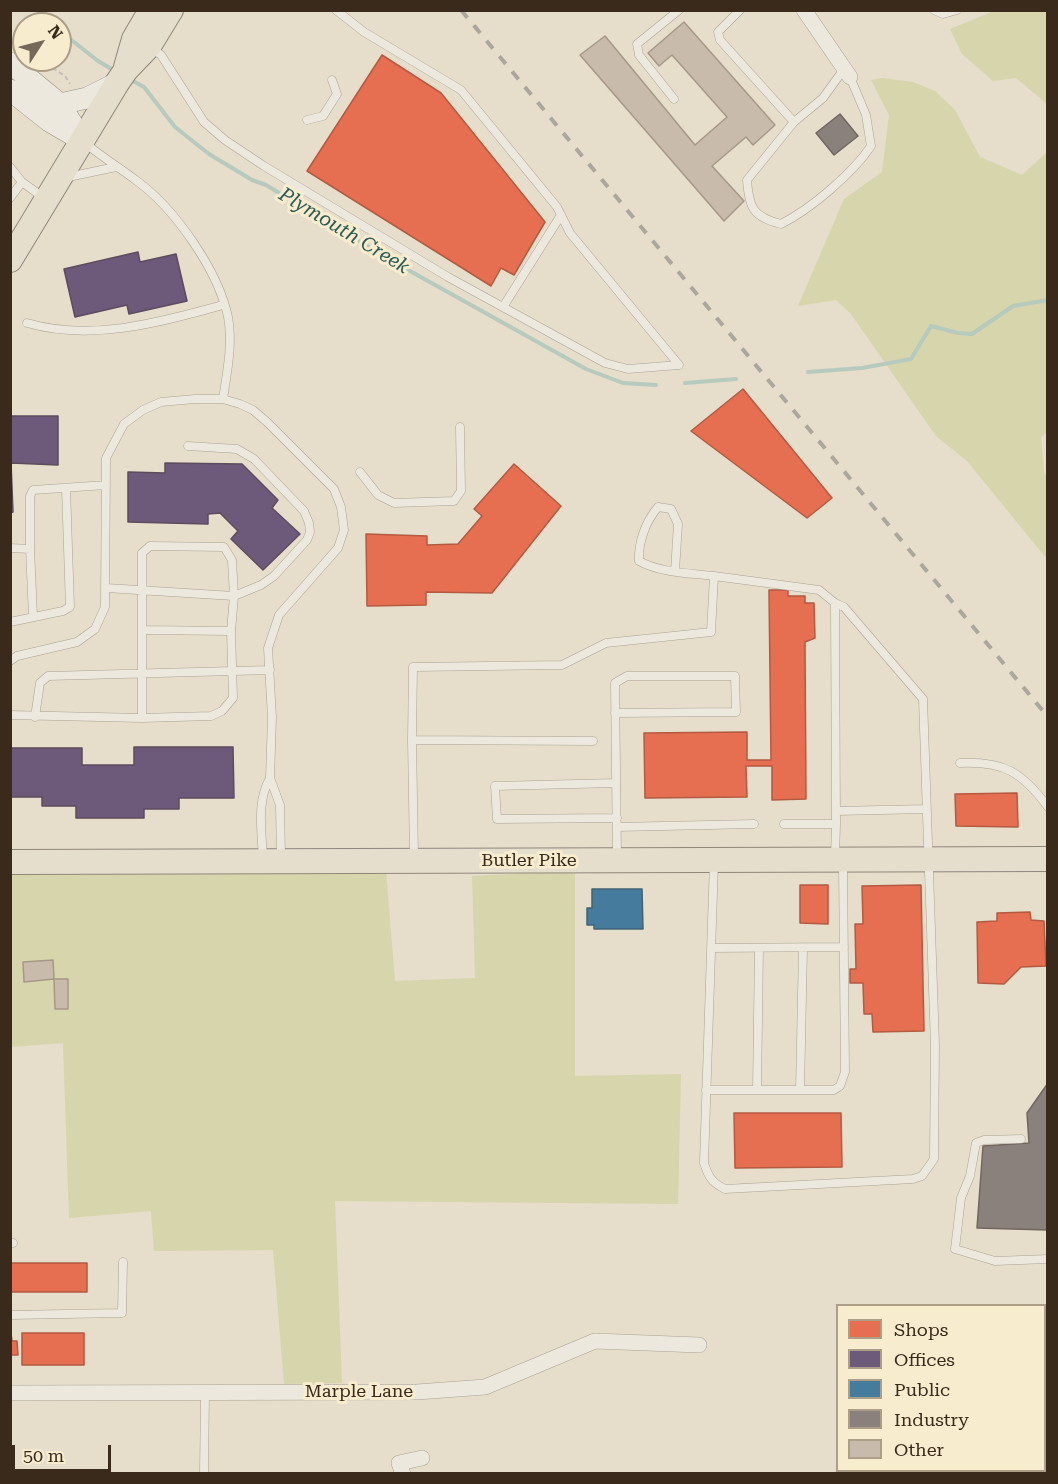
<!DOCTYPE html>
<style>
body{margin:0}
#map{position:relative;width:1058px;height:1484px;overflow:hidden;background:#e6ddca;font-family:"Roboto Serif",serif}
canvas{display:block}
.frame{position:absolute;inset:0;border:12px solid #392a1c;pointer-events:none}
.legend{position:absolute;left:836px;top:1304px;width:210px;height:168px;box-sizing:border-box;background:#f8eccf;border:2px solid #ac9e87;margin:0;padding:8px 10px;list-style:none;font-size:18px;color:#392a1c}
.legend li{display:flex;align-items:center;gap:12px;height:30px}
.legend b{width:30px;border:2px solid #ac9e87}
.north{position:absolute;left:12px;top:12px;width:60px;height:60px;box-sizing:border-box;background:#f8eccf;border:2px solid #ac9e87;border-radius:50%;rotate:54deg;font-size:16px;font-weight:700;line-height:24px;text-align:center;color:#392a1c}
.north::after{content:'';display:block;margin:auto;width:21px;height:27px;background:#766959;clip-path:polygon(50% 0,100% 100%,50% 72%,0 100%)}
.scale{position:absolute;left:12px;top:1445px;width:99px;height:27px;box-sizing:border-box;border:3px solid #392a1c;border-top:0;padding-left:8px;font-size:18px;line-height:21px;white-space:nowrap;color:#392a1c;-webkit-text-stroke:4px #f8eccf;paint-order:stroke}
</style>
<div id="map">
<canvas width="1058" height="1484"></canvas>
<div class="frame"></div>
<ul class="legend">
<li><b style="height:16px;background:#e76f51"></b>Shops</li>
<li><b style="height:16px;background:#6d597a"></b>Offices</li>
<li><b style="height:16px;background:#457b9d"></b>Public</li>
<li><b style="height:16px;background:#8a817c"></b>Industry</li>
<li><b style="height:16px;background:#c9bbab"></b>Other</li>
</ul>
<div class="north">N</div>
<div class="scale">50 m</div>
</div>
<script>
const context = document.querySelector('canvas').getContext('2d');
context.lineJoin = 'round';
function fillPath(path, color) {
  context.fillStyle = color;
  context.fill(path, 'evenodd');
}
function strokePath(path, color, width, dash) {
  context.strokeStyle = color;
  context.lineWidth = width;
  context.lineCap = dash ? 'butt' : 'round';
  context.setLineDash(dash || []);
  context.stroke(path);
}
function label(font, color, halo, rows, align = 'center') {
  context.font = font + ' "Roboto Serif",serif';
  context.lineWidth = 6;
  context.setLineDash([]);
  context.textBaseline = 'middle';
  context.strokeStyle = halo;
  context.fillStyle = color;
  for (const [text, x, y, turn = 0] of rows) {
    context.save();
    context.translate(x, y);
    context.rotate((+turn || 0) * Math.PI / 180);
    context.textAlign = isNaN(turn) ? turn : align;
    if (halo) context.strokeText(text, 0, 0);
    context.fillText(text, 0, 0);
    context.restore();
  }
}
const green = new Path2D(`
 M994,11H1047V104L1016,78L993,81L962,54L950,29Z
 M882,78L913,82L935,91L955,110L980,157L1022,175L1047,152L1048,431L1041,437L1044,472L1048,481L1047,559L967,461L936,436L851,314L836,300L798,306L844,199L882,172L889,115L871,80Z
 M386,871L395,981L475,978L472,876L575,871V1076L681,1074L678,1204L335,1201L342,1383L284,1384L273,1250L154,1251L151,1211L69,1218L63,1043L11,1047V875Z`);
const shops = new Path2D(`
 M382,55L441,93L545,222L514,275L501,268L491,286L307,171Z
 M743,389L832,498L807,518L691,431Z
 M514,464L561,506L492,593L426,592V605L367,606L366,534L427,536V545L458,544L482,516L474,509Z
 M769,590H788V596H805V603H814L815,638L805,642L806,799L772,800V766H746L747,797L645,798L644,733L747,732V760H771Z
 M1017,793L1018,827L956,826L955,794Z
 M800,885H828V924L800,923Z
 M921,885L924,1031L873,1032L872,1014H864L863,983H850V969H856L855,924H863L862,886Z
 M1030,912L1031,920L1044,921L1046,966L1021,967L1004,984L978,983L977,922L997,921V913Z
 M734,1113H841L842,1167L735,1168Z
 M11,1263H87V1292H11Z
 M10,1325L12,1341H17L18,1355H10Z
 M22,1333H84V1365H22Z`);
const offices = new Path2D(`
 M138,252L140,262L176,254L187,301L129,314L127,305L75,317L64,269Z
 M10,416H58V465L11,463L13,512L10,513Z
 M165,463L242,464L278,500L272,508L300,534L263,570L231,539L238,531L220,513L208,514V524L128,522V472L165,473Z
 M134,747H233L234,798H179V809H144V818H76V806H42V797H10V748H82V765H134Z`);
const public = new Path2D(`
 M592,889H642L643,929H594V925H587V908H592Z`);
const industry = new Path2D(`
 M840,114L858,136L834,155L816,133Z
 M1048,1083V1230L977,1228L983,1146L1029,1143L1027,1113Z`);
const stream = new Path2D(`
 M37,10L52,24
 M60,31L98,61L115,71
 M129,79L144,87L175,127L209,154L252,180L266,185L392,261L586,369L623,383L656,385
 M808,372L862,368L911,359L931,326L958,333L972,334L1013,306L1048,300
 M685,383L736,379`);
const building = new Path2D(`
 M684,22L775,125L753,145L746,137L712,166L744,201L724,221L580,55L605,36L695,145L727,117L672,55L659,66L648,53Z
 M53,960L54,979L24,982L23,962Z
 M54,979H68V1009H55Z`);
const path = new Path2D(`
 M10,37L24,48
 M40,60L65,76L70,84`);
const lane = new Path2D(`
 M740,10L718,32L720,40L794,122L823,98L844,69
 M934,10L943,14L957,10
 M150,47L161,55L204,122L225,140L264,166L448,277L605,363L628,369L679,365L570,233L557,207L461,90L364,32L336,10
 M674,99L639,55L637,44L679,10
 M307,120L323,116L337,94L332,80
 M794,122L747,180C749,208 753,217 781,224C811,209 853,173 871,146L866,115L850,77
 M85,143C102,157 120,168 137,181C175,209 218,270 228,317C233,344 227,372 223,399
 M10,167L22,182L44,198
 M68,177L116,167
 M10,198L22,182
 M503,307L561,215
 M27,323C92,342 161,322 223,305
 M360,472L378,495L394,503L454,501L461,491L460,427
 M10,548L30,549V496L33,490L106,485
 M30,549L33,616
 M675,571L678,524L671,509L658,507C646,521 638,542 639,561C661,573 689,573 714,576
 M106,588L234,596L261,585L274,576L307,540L310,532L309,523L304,511L254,459L237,449L188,446
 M835,603L836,824
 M10,622L63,611L70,607L66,488
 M142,630L231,631
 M10,661L17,656L77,642L95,629L105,607L106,458L124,424L143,410L161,402L195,399H223L240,404L253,410L268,423L334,489L341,507L344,530L338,548L279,615L268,648L272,717L270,778L280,805L281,859
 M615,713L736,712L735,676H627L615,683L617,856
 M10,715L142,718L211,716L222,711L233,698L231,631L234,596L232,560L224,547L150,546L142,553V718
 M35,717L40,683L48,676L270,670
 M412,740L413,667L562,665L606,643L711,632L714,576L819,590L835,603L844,607L923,699L935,1045L934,1159L922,1176L913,1179L725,1189C712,1183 708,1176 704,1163L714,862
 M960,763C1004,761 1022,772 1048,807
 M616,783L495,786L497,819L617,818
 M836,811L926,809
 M784,824H836L835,857
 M617,827L754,824
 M414,857L412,740L593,741
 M263,859C262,833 256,802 270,778
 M711,948L844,947
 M706,1090H834L840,1086L845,1072L843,864
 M757,1090L759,948
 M800,1090L803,948
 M1021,1139L984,1140L976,1143L970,1176L961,1198L955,1249L995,1261L1048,1259
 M10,1243H13
 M10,1315L122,1313L123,1262
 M204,1474L205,1393`);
const street = new Path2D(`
 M804,10L850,77
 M10,1393L417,1392L485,1387L595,1341L699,1345
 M403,1474L399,1463L422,1458`);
const secondary = new Path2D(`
 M10,63L60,104L82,140
 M10,90L49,121L78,138
 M60,104L87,98L117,83`);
const primary = new Path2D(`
 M126,67L134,39L151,10
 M10,260L117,83L126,70L149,46L171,10
 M10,862L1048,859`);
const rail = new Path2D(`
 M461,10L1048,717`);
const streetNames = [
 ["Butler Pike",529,861],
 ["Marple Lane",359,1392]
];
const waterNames = [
 ["Plymouth Creek",344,231,31]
];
fillPath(green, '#d6d5ab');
fillPath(shops, '#e76f51');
strokePath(shops, '#b35a41', 1.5);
fillPath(offices, '#6d597a');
strokePath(offices, '#5d4b5e', 1.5);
fillPath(public, '#457b9d');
strokePath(public, '#416376', 1.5);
fillPath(industry, '#8a817c');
strokePath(industry, '#72675f', 1.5);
strokePath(stream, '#b6cabe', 4);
fillPath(building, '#c9bbab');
strokePath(building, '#a69889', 1.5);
strokePath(lane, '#aaa294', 9);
strokePath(street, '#aaa294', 16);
strokePath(secondary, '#9a9184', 22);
strokePath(primary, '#90877b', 26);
strokePath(path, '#c5beb4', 2, [4.5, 3]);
strokePath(lane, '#ede8dd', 8);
strokePath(street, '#ede8dd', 15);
strokePath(secondary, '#ede8dd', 21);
strokePath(primary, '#e5decd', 24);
strokePath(rail, '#aca79d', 4, [10, 10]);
label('18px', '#392a1c', '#f8eccf', streetNames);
label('italic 20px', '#2a5a56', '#f8eccf', waterNames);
</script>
